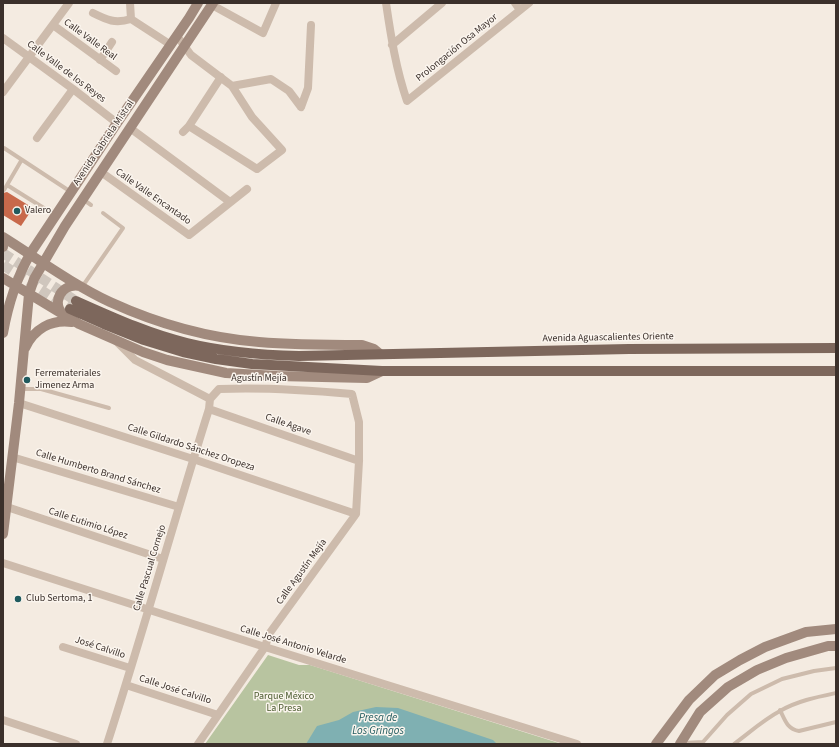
<!DOCTYPE html>
<meta charset="utf-8">
<style>
body{margin:0}
#map{position:relative;width:839px;height:747px;overflow:hidden;background:#f4ebe1;font-family:"Source Sans 3",sans-serif}
canvas{display:block}
.frame{position:absolute;inset:0;border:4px solid #3b302b;pointer-events:none}
</style>
<div id="map">
<canvas width="839" height="747"></canvas>
<div class="frame"></div>
</div>
<script>
const context = document.querySelector('canvas').getContext('2d');
context.lineJoin = 'round';
function fillPath(path, color) {
  context.fillStyle = color;
  context.fill(path, 'evenodd');
}
function strokePath(path, color, width, dash) {
  context.strokeStyle = color;
  context.lineWidth = width;
  context.lineCap = dash ? 'butt' : 'round';
  context.setLineDash(dash || []);
  context.stroke(path);
}
function label(font, color, halo, rows, align = 'center') {
  context.font = font + ' "Source Sans 3",sans-serif';
  context.lineWidth = 3;
  context.setLineDash([]);
  context.textBaseline = 'middle';
  context.strokeStyle = halo;
  context.fillStyle = color;
  for (const [text, x, y, turn = 0] of rows) {
    context.save();
    context.translate(x, y);
    context.rotate((+turn || 0) * Math.PI / 180);
    context.textAlign = isNaN(turn) ? turn : align;
    if (halo) context.strokeText(text, 0, 0);
    context.fillText(text, 0, 0);
    context.restore();
  }
}
const green = new Path2D(`
 M268,655L299,665H310L562,744H205Z`);
const water = new Path2D(`
 M376,707L398,708L493,740L497,744H306L317,726L339,720L353,712Z`);
const building = new Path2D(`
 M7,192L33,208L21,226L3,215V193Z`);
const primaryTunnel = new Path2D(`
 M3,253L76,301
 M3,265L70,309`);
const lane = new Path2D(`
 M4,148L71,192
 M7,185L21,161
 M4,190L7,185L55,215
 M84,200L91,205
 M82,287L123,228L103,213
 M21,389H41L109,408
 M780,710C785,720 787,729 799,731L836,722
 M683,743L703,742L727,715L751,694L782,679L814,671L836,668
 M734,744C749,733 763,720 780,711C797,701 817,697 836,693`);
const street = new Path2D(`
 M130,3L131,19L171,45
 M386,3C391,37 396,69 407,101L529,3
 M515,3L520,10
 M212,5L263,33L276,3
 M93,13C107,20 115,24 131,19
 M53,25L116,71
 M177,36L191,55L232,86L252,117L282,150L257,169L189,126
 M3,38L73,89L117,123
 M392,45L442,3
 M100,60L112,42
 M232,86L271,79L289,91L301,107
 M3,92L69,3
 M301,107L308,88L311,25
 M130,128L230,202
 M183,132L189,126L221,77
 M37,138L73,89
 M101,172L189,235L247,189
 M116,341L135,360L210,399
 M19,403L193,459L356,514
 M209,409L359,461
 M12,457L179,507
 M7,507L163,559
 M3,563L265,647L577,744
 M63,647L130,668
 M126,685L218,715
 M3,720L76,744
 M107,744C143,633 174,520 209,409L210,399
 M198,744L265,647L269,634L356,514L359,461V422L352,394C308,390 264,387 219,389L210,399`);
const secondary = new Path2D(`
 M3,237C38,259 72,284 110,302C156,323 208,338 259,342C293,345 327,345 362,345L374,349L380,354
 M3,246V247
 M3,278L79,324L143,352L167,360L226,373L277,376L367,378L382,371
 M63,315C51,301 62,283 80,286
 M3,333C8,305 16,279 30,254L117,123L189,18L198,3
 M25,348C34,329 51,319 72,322
 M3,534L19,403L29,294L34,279L65,226L213,3
 M656,744L689,700L715,675L740,660L765,647L806,632L836,629
 M680,744L700,712L728,687L757,670L786,658L828,646H836`);
const primary = new Path2D(`
 M76,301C112,317 149,334 187,343C224,352 261,355 299,356L629,349L836,348
 M70,309L104,324L144,340L183,352L216,359L252,364L382,371H836`);
const markers = [
 [17,211,4,"#1f5a5e"],
 [27,380,4,"#1f5a5e"],
 [18,599,4,"#1f5a5e"]
];
const streetNames = [
 ["Calle Valle Real",90,40,36],
 ["Prolongación Osa Mayor",457,48,-39],
 ["Calle Valle de los Reyes",66,72,37],
 ["Avenida Gabriela Mistral",104,143,-56],
 ["Calle Valle Encantado",153,197,35],
 ["Avenida Aguascalientes Oriente",608,338,-1],
 ["Agustín Mejía",259,379],
 ["Calle Agave",288,425,19],
 ["Calle Gildardo Sánchez Oropeza",191,448,18],
 ["Calle Humberto Brand Sánchez",98,472,17],
 ["Calle Eutimio López",88,524,18],
 ["Calle Pascual Cornejo",150,568,-73],
 ["Calle Agustín Mejía",302,572,-54],
 ["Calle José Antonio Velarde",293,645,17],
 ["José Calvillo",100,648,18],
 ["Calle José Calvillo",175,690,18]
];
const poiNames = [
 ["Valero",25,211],
 ["Ferremateriales",35,374],
 ["Jimenez Arma",35,386],
 ["Club Sertoma, 1",26,599]
];
const parkNames = [
 ["Parque México",284,697],
 ["La Presa",284,709]
];
const waterNames = [
 ["Presa de",378,719],
 ["Los Gringos",378,732]
];
fillPath(green, '#b8c4a0');
fillPath(water, '#7fb0b2');
fillPath(building, '#c8694b');
strokePath(primaryTunnel, '#cfc6bd', 10, [10, 5]);
strokePath(lane, '#cdbbac', 4);
strokePath(street, '#cdbbac', 8);
strokePath(secondary, '#a18a7d', 10);
strokePath(primary, '#7d675c', 10);
for (const [x, y, r, color] of markers) {
  const dot = new Path2D();
  dot.arc(x, y, r, 0, 2 * Math.PI);
  context.fillStyle = color;
  context.fill(dot);
  strokePath(dot, '#fbf5ee', 1.5);
}
label('10px', '#3b302b', '#fbf5ee', streetNames);
label('10px', '#3b302b', '#fbf5ee', poiNames, 'left');
label('10px', '#4a5a2e', '#fbf5ee', parkNames);
label('italic 11px', '#1f5a5e', '#fbf5ee', waterNames);
</script>
